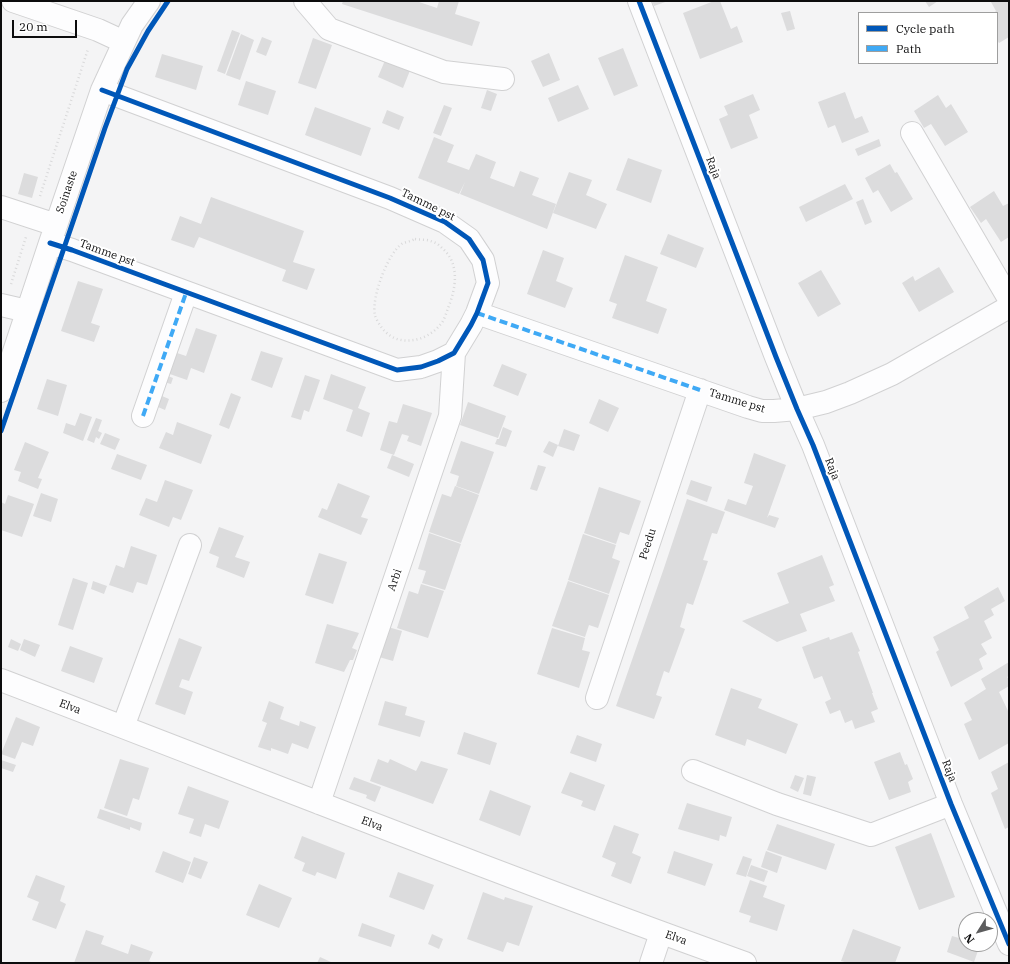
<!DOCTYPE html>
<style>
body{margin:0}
#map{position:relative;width:1010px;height:964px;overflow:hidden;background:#f4f4f5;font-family:"IBM Plex Serif",serif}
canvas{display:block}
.frame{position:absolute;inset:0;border:2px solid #0c0c0d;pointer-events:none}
.legend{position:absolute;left:858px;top:12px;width:140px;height:52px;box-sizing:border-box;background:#fff;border:1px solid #9e9e9e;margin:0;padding:5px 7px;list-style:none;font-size:12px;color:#0c0c0d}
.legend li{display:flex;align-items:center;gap:8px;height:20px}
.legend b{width:20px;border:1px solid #9e9e9e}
.north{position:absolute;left:958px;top:912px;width:40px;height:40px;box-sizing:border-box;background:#fff;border:1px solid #9e9e9e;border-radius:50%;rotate:233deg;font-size:11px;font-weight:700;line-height:16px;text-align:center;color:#0c0c0d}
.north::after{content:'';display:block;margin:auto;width:14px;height:18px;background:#5d5d5e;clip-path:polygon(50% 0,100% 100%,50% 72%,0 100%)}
.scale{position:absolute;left:12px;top:20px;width:65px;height:18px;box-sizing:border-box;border:2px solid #0c0c0d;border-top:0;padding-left:5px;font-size:12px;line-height:14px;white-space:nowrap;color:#0c0c0d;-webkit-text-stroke:3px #fff;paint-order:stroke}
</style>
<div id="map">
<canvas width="1010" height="964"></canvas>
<div class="frame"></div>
<ul class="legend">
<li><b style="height:5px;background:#0057b8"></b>Cycle path</li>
<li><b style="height:5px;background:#3fa9f5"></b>Path</li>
</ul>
<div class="north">N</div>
<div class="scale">20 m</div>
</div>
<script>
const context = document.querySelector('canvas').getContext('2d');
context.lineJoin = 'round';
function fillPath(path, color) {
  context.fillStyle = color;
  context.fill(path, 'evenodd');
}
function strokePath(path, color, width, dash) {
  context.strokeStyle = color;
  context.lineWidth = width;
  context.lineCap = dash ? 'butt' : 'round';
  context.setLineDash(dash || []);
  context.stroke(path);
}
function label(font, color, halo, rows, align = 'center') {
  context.font = font + ' "IBM Plex Serif",serif';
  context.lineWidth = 4;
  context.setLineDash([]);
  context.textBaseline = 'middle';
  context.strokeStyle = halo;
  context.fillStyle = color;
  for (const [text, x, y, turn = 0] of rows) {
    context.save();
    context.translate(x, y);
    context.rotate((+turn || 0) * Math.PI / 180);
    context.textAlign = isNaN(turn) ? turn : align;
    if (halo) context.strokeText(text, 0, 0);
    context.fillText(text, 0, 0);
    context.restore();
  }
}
const building = new Path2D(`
 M343,1H416L437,8L439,1H459L455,14L480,22L472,46L342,4Z
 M652,1H668L654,6Z
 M714,1H720L731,29L737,26L743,42L700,59L683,13Z
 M925,1H938L929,7Z
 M993,1H1009V37L999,43L997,40V13H994L996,11L991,2Z
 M790,11L795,29L787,31L781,13Z
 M232,30L240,33L225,74L217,71Z
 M241,34L254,40L240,80L226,75Z
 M262,37L272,41L266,56L256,52Z
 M313,38L332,45L316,89L298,83Z
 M623,48L638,86L614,96L598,58Z
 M549,53L560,80L543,87L531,61Z
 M162,54L203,66L196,90L155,77Z
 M386,58L411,68L403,88L378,77Z
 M246,81L276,91L268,115L238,105Z
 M578,85L589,109L558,122L548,98Z
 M487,90L497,94L491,111L481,108Z
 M845,92L855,119L862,116L869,132L842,143L835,125L828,128L818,102Z
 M753,94L760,110L749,115L758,138L731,149L719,119L728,115L724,106Z
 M938,95L946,108L951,104L968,132L945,146L931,124L924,128L914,111Z
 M444,105L452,108L441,136L433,133Z
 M315,107L371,128L361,156L305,135Z
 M387,110L404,117L399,130L382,123Z
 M434,137L454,145L447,162L469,170L476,154L496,162L490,178L514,187L520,171L539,178L532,195L556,204L547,229L460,194L465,182L459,194L418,178Z
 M879,139L881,146L858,156L855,149Z
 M628,158L662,170L651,203L616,190Z
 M890,164L895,173L897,172L913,199L891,212L878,190L873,193L865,178Z
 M569,172L592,180L586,195L607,204L596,229L553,213Z
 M24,173L38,177L32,198L18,194Z
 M845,184L853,199L806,222L799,207Z
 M994,191L1003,206L1009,203V237L1001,242L986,219L981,223L970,207Z
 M211,197L304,231L293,262L315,269L307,290L282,281L286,270L199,237L194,248L171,240L180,216L201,224Z
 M863,199L872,222L865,225L856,202Z
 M668,234L704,248L696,268L660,254Z
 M543,250L564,258L556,281L573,288L565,308L527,294Z
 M625,255L658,267L646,301L667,309L658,334L612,318L617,304L609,301Z
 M939,267L954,292L919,312L902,283L913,276L915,281Z
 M821,270L841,304L818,317L798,283Z
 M78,281L103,289L91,323L100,326L94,342L61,331Z
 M196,328L217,335L204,373L191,368L187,380L164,372L171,351L186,356Z
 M261,351L283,358L272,388L251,380Z
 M502,364L527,374L518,396L493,386Z
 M163,374L173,378L171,384L160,381Z
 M331,374L366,387L358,408L370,413L362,437L346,431L353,410L323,399Z
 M305,375L320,380L309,412L304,410L301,420L291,417Z
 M47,379L67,385L58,416L37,409Z
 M231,393L241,397L229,429L219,425Z
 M162,396L169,399L165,410L158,407Z
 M599,399L619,408L608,432L589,423Z
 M468,402L506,416L498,438L460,425Z
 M403,404L432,413L421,446L407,441L409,436L402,434L394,455L380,450L389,421L397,423Z
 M80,413L92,417L83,441L63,433L66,423L75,426Z
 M96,418L102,420L98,431L102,433L99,439L96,437L94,443L87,440Z
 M177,422L212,435L201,464L159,448L166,432L173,435Z
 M503,427L512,431L506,447L495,444L497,439H499Z
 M564,429L580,435L574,451L558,446Z
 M105,433L120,439L115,450L100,444Z
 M461,441L494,452L479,494L456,486L459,476L450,473Z
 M549,441L558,445L553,457L543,452Z
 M25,442L49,452L38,478L42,479L38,489L18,481L21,472L14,470Z
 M754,453L786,465L767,518L769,515L779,518L775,528L724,510L728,499L746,505L753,486L744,483Z
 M117,454L147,465L141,480L111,469Z
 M392,455L414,464L409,477L387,468Z
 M538,465L546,467L537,491L530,489Z
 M165,480L193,490L181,520L173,517L169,527L139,515L146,498L157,502Z
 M691,480L712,487L707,502L686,494Z
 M338,483L370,496L361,517L368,519L361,535L318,517L322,508L327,510Z
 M455,486L479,495L461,543L429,532L442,494L451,497Z
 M599,487L641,501L629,535L620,532L616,544L584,533Z
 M41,493L58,499L51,522L33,516Z
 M8,495L34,504L22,537L1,530V502L5,504Z
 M687,499L725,512L717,534L712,533L703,560L708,561L693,605L687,603L680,627L685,629L669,673L664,671L656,695L662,697L654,719L616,706L664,568Z
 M219,527L244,536L235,557L250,562L244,578L216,567L219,557L209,553Z
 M429,533L461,544L445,590L422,583L426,571L418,569Z
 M583,534L616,545L612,558L620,561L609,594L568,580Z
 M131,546L157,555L147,585L137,582L133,593L109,585L116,565L124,568Z
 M319,553L347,562L333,604L305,595Z
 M822,555L834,585L829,587L835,601L800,614L807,631L777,642L742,621L789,603L777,573Z
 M73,578L88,583L73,630L58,625Z
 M93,581L107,586L104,594L91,589Z
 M568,581L609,595L598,628L589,625L585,637L552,626Z
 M421,584L444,591L428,638L397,628L409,591L418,594Z
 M998,587L1005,601L991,609L994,615L984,621L992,638L981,644L987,654L979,659L983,669L951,687L936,652L939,650L933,637L969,618L964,607Z
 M327,624L359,633L352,648L357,650L353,660H350L344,672L315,663Z
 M388,627L402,631L393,661L379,657Z
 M552,628L585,638L582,650L590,652L579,688L537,674Z
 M852,632L860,651L858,652L873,693H872L878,709L871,712L875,722L855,729L852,720L845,723L840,710L830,714L825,702L831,699L822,676L814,679L802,647L829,637L830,640Z
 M179,638L202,647L189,681L182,679L179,687L193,692L185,715L155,704Z
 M11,639L21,644L18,651L8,647Z
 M24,639L40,645L35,657L20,650Z
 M70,646L103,658L94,683L61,671Z
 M1009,662V676L1007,677L1009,679V686L999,692L1009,713V729L1008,730L1009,731V743L979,760L964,724L972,720L964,703L986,689L981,679Z
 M731,688L762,699L758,708L798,724L786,754L747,739L745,746L715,735Z
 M269,701L284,707L280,719L299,726L300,721L316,727L308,749L292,743L288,754L271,748V751L258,747L267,723L262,721Z
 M385,701L407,707L405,715L425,721L420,737L378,725Z
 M16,717L40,727L33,746L22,742L15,759L1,754Z
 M464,732L497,743L490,765L457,754Z
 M577,735L602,744L596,762L570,753Z
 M900,752L905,765L907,764L913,779L908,782L911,792L889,800L874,762Z
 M120,759L149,768L139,800L133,798L127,816L104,808Z
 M378,759L388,763L390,759L416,771L421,761L448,769L433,804L370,781Z
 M1,760L16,765L13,772L1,768Z
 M1009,762V827L1005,829L991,793L998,789L991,772Z
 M570,772L605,785L595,811L581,806L583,801L561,793Z
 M795,775L804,778L798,792L790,788Z
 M807,775L816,777L811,796L803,794Z
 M354,777L381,787L375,802L366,798L367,795L349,789Z
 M188,786L229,801L219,829L205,824L201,837L189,833L194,819L178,814Z
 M490,790L531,806L520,836L479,820Z
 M687,803L732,817L726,837L720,835L719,841L678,829Z
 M100,809L142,823L140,831L130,827V830L97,818Z
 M777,824L835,844L826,870L767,850Z
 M614,825L639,834L632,853L641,857L631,884L611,876L616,863L602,857Z
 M931,833L955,897L919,910L895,847Z
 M302,836L345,853L336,879L317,872L315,876L302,871L305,863L294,858Z
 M163,851L191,862L183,883L155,872Z
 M674,851L713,864L705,886L667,873Z
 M766,851L782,857L777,873L761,867Z
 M743,856L752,859L746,877L736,874Z
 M194,857L208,862L201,879L188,874Z
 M751,865L768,871L764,882L747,876Z
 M398,872L434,885L424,910L389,897Z
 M36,875L65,886L60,901L66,904L56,929L32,920L39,902L27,897Z
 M750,880L767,886L763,897L785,905L777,931L749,922L751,916L739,912Z
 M259,884L292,898L279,928L246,915Z
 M483,892L504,900L505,897L533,906L519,946L507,942L503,952L467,939Z
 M362,923L395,935L391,947L358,936Z
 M853,929L901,947L895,963H848L841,961Z
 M962,929L966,931V939L959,937Z
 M86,930L104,936L101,944L128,954L131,944L153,952L149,961L153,963H74Z
 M432,934L443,939L439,949L428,944Z
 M952,936L966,940V944L980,945L974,962L947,952Z
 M320,957L331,962V963H317Z`);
const path = new Path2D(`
 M40,196L88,49
 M415,239C421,240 427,239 433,242C437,243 440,246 443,249C460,264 456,289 448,308C446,314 444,321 440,325C426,342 397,348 382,328C379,324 376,319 375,315C371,298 388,252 403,243C407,242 411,241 415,239Z
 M11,284L26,237`);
const minor = new Path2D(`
 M13,1L98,30L124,42
 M305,1L329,29L444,72L503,79
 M639,1L776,357L797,409L813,445L951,804L1009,944
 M912,133L1009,299
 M1,207L56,225
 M50,243L72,250L397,370L421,367L438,361L454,353L471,325L477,313L488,283L483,260L469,239L445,222L390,198L102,90
 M1,305L27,311
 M477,313L748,407L762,411H774L797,409L826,402L850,393L892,374L1009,307
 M1,391L50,243L102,90L132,25L149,1
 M143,416L186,293
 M1,680C249,775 495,873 745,963
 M597,698L700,390
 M123,727L190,545
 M693,771L777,804L871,835L951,804
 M319,803L450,416L454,353
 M651,963L661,933`);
const quiet = new Path2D(`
 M477,313L700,390
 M143,416L186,293`);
const cycleway = new Path2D(`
 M639,1L776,357L797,409L813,445L951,804L1009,944
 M50,243L72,250L397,370L421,367L438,361L454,353L471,325L477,313L488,283L483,260L469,239L445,222L390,198L102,90
 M1,431L64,248L105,128L127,69L148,31L168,1`);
const streetNames = [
 ["Raja",713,168,69],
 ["Soinaste",67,192,-71],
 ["Tamme pst",428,205,26],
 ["Tamme pst",107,253,20],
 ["Tamme pst",737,401,17],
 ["Raja",832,469,69],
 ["Peedu",648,544,-72],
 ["Arbi",395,580,-71],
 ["Elva",70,707,21],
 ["Raja",949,771,69],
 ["Elva",372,824,21],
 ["Elva",676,938,20]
];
fillPath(building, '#dcdcdd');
strokePath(minor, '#d1d1d2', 24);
strokePath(path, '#d9d9da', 2.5, [1, 3]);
strokePath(minor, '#fdfdfe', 22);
strokePath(quiet, '#3fa9f5', 4, [8, 4]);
strokePath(cycleway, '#0057b8', 5);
label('11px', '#0c0c0d', '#fff', streetNames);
</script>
